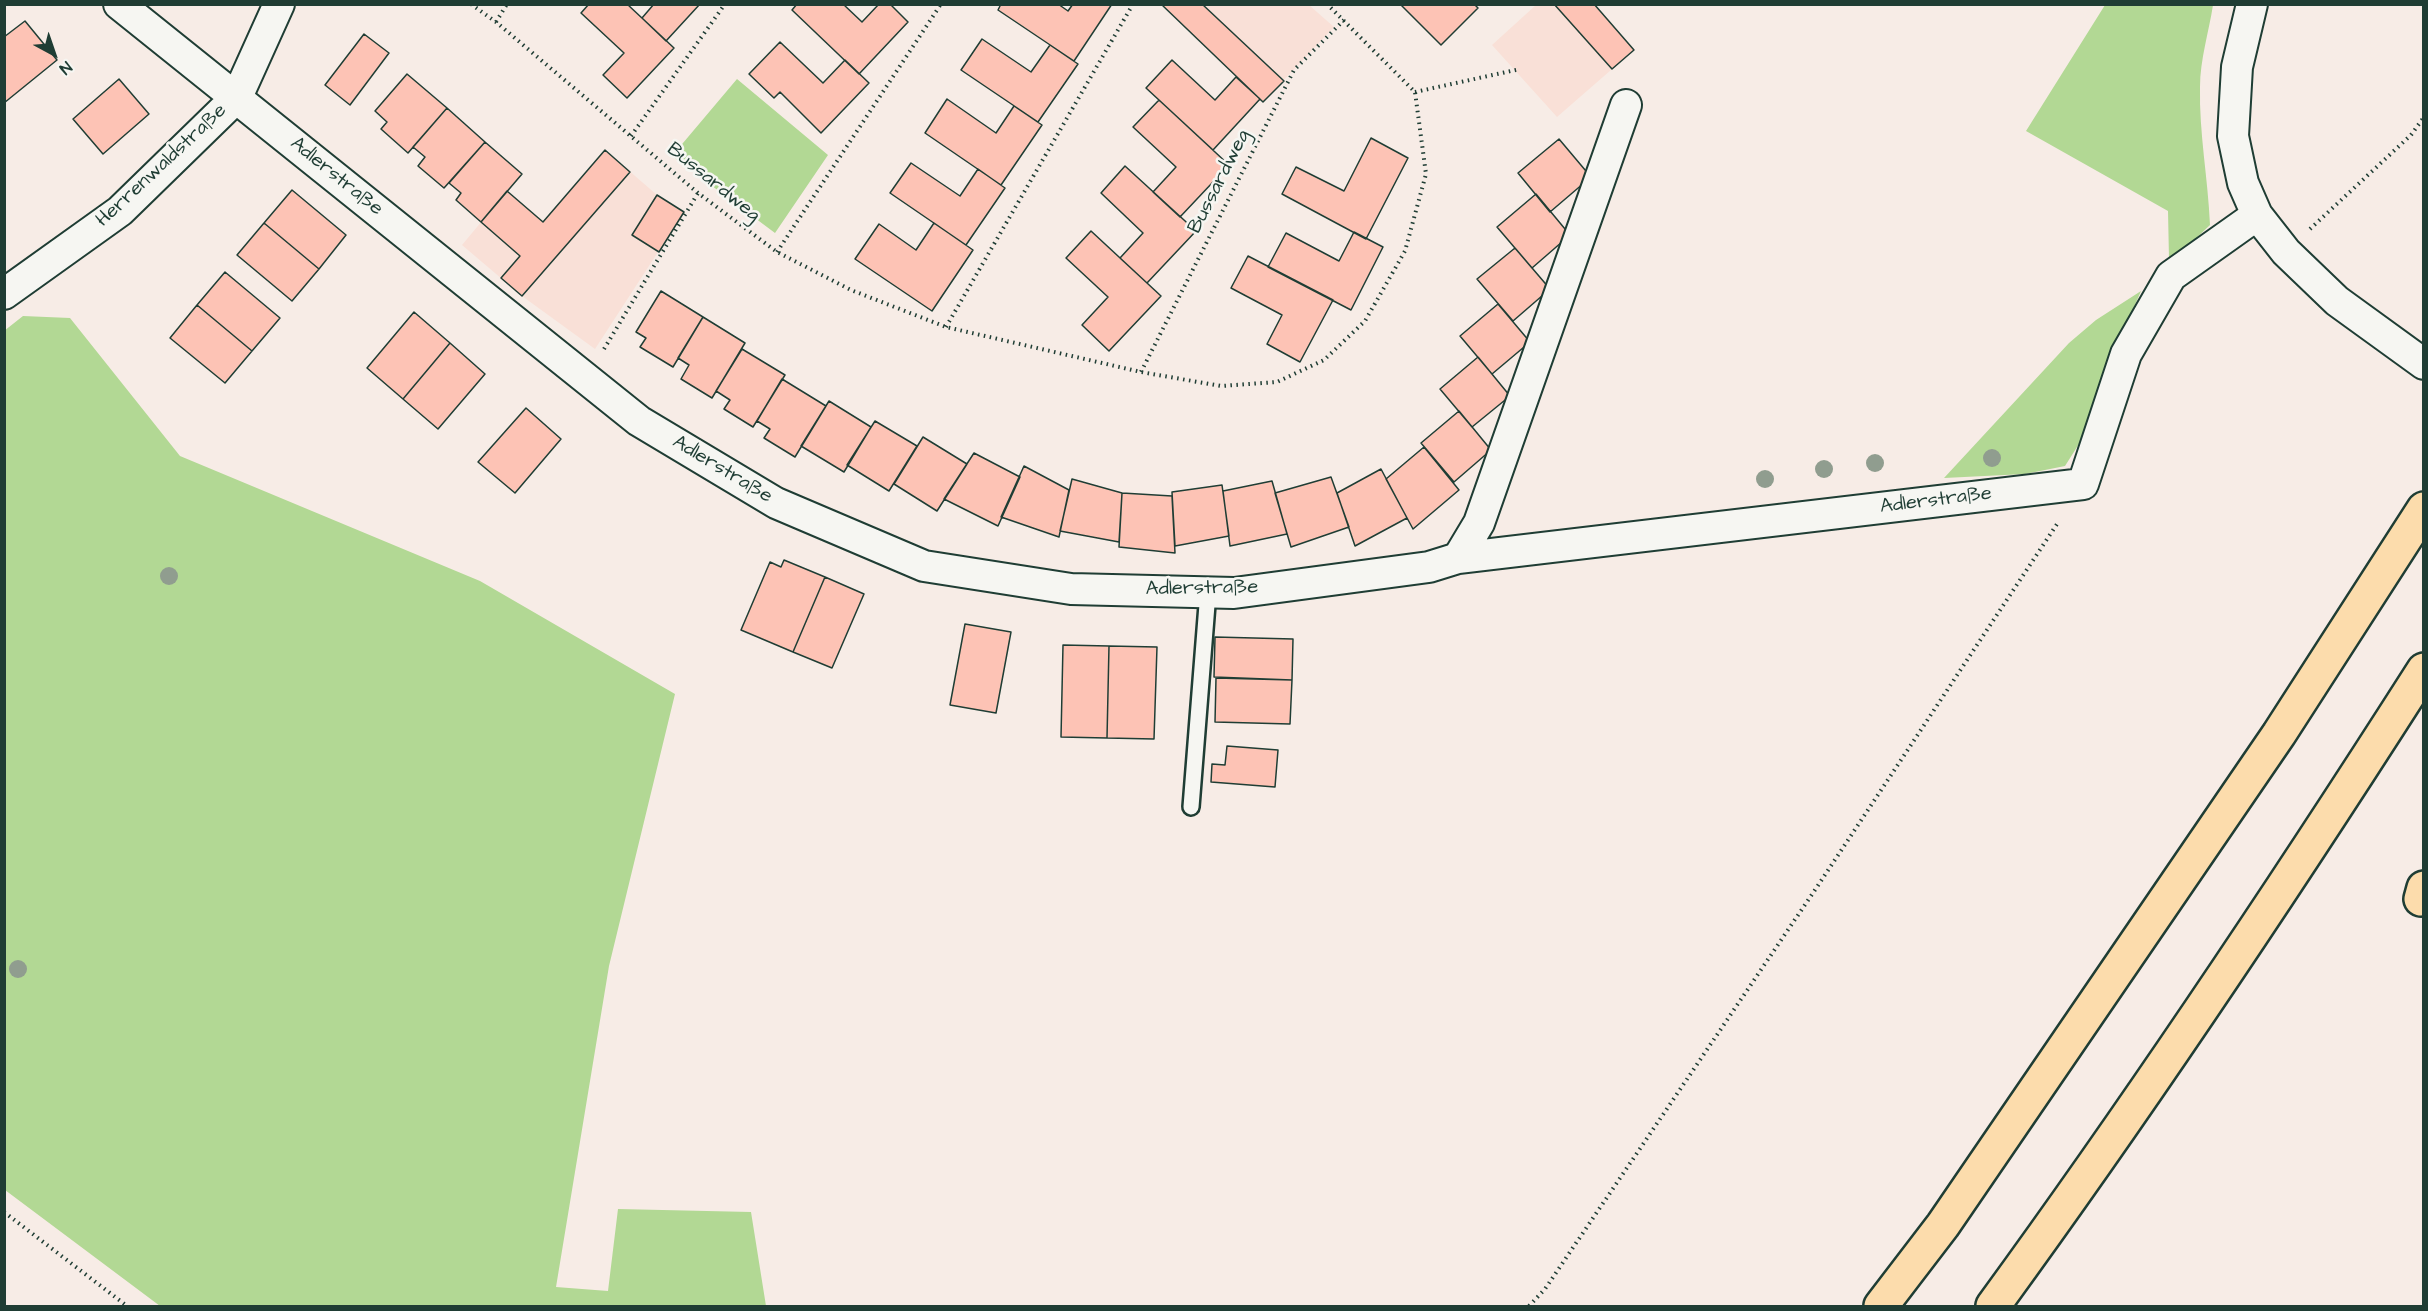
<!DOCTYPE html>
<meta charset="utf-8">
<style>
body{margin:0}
#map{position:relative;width:2428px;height:1311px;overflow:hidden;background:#f7ece6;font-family:"Architects Daughter",sans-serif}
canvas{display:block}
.frame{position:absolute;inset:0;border:6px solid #1f3d34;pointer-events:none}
.north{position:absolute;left:24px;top:24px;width:60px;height:60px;-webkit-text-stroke:4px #f6f6f2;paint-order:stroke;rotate:140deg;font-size:16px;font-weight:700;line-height:24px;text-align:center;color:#1f3d34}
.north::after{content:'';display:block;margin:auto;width:21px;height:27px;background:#1f3d34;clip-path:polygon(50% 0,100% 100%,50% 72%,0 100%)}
</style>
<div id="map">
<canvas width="2428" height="1311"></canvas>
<div class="frame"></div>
<div class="north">N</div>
</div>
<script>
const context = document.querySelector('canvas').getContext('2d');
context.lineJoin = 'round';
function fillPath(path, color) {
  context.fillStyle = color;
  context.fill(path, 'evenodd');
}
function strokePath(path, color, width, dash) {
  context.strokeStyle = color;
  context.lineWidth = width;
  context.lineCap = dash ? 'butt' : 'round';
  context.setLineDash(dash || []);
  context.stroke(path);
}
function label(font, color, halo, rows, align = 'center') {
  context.font = font + ' "Architects Daughter",sans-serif';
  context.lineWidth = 5;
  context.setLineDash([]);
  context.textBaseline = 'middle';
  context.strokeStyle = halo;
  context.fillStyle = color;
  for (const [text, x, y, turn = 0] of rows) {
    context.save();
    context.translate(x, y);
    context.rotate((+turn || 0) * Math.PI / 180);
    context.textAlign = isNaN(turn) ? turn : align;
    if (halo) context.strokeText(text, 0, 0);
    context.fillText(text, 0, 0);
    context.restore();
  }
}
const built = new Path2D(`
 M1161,4L1309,5L1334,27L1263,102Z
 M1594,4L1634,50L1557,117L1492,45L1536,5Z
 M605,150L657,195L684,212L595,349L522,296L462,245L507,191L543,222Z`);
const green = new Path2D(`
 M2105,5H2213C2209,31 2200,60 2200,87C2199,133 2208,178 2210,225L2190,244L2169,259L2168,211L2026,131Z
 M737,79L828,155L775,233L672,156Z
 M2141,291L2121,337L2084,436L2065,466L2025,474L1944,478L2069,343L2096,320Z
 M23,316L70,318L180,456L480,581L675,694L609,966L556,1287L608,1291L618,1209L751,1212L766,1306H160L5,1190L4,331Z`);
const building = new Path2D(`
 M589,4H627L674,48L627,98L603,75L624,53L581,13Z
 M654,4H700L666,41L642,18Z
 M797,4H843L862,22L879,4H890L908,22L859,74L792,10Z
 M1001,4H1058L1068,11L1073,4H1112L1074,61L998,10Z
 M1161,4H1202L1284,81L1263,102Z
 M1400,4H1474L1478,8L1441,45Z
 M1554,4H1594L1634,50L1612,69Z
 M25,21L57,60L4,103V37Z
 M364,34L389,53L350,105L325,85Z
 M982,39L1031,72L1050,45L1078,64L1038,122L961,70Z
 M780,42L823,83L845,60L869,83L821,133L780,92L774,98L749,74Z
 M1172,60L1215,100L1236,77L1260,99L1213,150L1146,88Z
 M407,74L447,108L408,153L381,129L387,122L375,111Z
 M119,79L149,114L103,154L73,119Z
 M947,99L996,133L1014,106L1042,125L1001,185L925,133Z
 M1159,100L1229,165L1180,217L1153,192L1176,167L1133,127Z
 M447,108L485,142L444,188L418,166L425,157L413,147Z
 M1371,138L1408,158L1366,239L1282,194L1296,167L1344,191Z
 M1559,139L1591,177L1550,212L1518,173Z
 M485,142L522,174L481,222L456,200L461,193L449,183Z
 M605,150L630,172L522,296L501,278L520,256L481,222L507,191L543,222Z
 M911,163L960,196L978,169L1005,188L966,245L890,193Z
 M1125,166L1196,231L1147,283L1120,258L1143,233L1101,193Z
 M292,190L346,235L319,269L264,223Z
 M1536,194L1570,235L1532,268L1497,227Z
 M657,195L684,212L659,252L632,235Z
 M264,223L319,269L292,301L237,255Z
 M934,223L973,250L932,311L855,259L879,224L916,250Z
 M1091,231L1161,296L1109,351L1082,325L1108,297L1066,258Z
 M1354,232L1383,247L1351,310L1268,267L1286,233L1339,261Z
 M1515,248L1550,289L1513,321L1477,279Z
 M1248,256L1333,300L1300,362L1267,344L1282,315L1231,288Z
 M225,272L280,318L252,351L197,305Z
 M661,291L703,317L673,367L640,347L646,338L636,332Z
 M1498,304L1530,342L1492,374L1460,336Z
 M197,305L252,351L225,383L170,338Z
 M414,312L450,343L403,399L367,368Z
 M703,317L745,343L712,398L681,379L689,365L678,358Z
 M450,343L485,374L438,429L403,399Z
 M742,349L785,375L753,427L724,409L730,400L716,391Z
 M1478,357L1510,396L1472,427L1440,389Z
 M782,379L826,406L795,457L764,438L770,429L757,421Z
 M829,401L871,427L844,472L801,446Z
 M526,408L561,439L515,493L478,462Z
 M1459,411L1491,450L1454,482L1421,443Z
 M875,421L917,446L889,491L847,465Z
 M923,437L967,464L937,511L894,484Z
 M1424,447L1459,490L1413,529L1386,479Z
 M974,453L1020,477L998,526L944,499Z
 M1024,466L1069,490L1059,537L1001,517Z
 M1381,469L1407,518L1355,546L1337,493Z
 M1331,477L1349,527L1291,547L1275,493Z
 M1072,479L1122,493L1119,542L1060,531Z
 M1272,481L1287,534L1230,546L1223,491Z
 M1222,485L1229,536L1175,546L1172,492Z
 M1122,493L1172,496L1175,553L1119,547Z
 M784,560L825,577L793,652L741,630L770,562L781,567Z
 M825,577L864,594L832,668L793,652Z
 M965,624L1011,632L996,713L950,705Z
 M1215,637L1293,639L1292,680L1214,677Z
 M1063,645L1109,646L1107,738L1061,737Z
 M1109,646L1157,647L1154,739L1107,738Z
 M1216,678L1292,680L1290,724L1215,722Z
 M1227,746L1278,750L1275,787L1211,782L1212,764L1225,765Z`);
const path = new Path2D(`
 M471,4L496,22L698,193L777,252L851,290L946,327L1141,372L1221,386L1277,382L1324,360L1365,321L1405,251L1426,174L1415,92L1327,4
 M496,22L507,4
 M1415,92L1520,69
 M631,136L725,4
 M2310,229L2411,135L2424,117
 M777,252L941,4
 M946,327L1133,4
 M604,349L698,193
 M1141,372L1294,70L1344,20
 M4,1212L127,1306
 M1529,1306L1545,1289L1817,887L2059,521`);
const service = new Path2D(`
 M1191,807L1208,592`);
const minor = new Path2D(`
 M119,4L639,421L776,503L924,566L1071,589L1234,593L1429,567L1458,558L2083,484L2126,354L2171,276L2257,215
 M2252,4L2237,67L2233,136L2243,183L2257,215L2286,252L2337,301L2424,364
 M4,294L120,211L237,97L279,4
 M1458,558L1479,523L1626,105`);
const motorway = new Path2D(`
 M2421,899L2424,888
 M1881,1306L1943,1225L2279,734L2424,509
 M1993,1306C2144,1099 2286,886 2424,670`);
const trees = [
 [1992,458],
 [1875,463],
 [1824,469],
 [1765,479],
 [169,576],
 [18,969]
];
const streetNames = [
 ["Herrenwaldstraße",162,166,-43],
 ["Adlerstraße",336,177,39],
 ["Bussardweg",1220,182,-63],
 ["Bussardweg",713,183,39],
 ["Adlerstraße",722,470,31],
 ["Adlerstraße",1936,501,-7],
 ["Adlerstraße",1202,589,-1]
];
fillPath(built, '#f9e0d7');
fillPath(green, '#b2d894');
fillPath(building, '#fdc3b5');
strokePath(building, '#1f3d34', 1.5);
strokePath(service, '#1f3d34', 20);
strokePath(minor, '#1f3d34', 34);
strokePath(motorway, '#1f3d34', 38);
strokePath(path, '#1f3d34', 4, [1.5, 4.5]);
strokePath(service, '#f6f6f2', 15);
strokePath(minor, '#f6f6f2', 30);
strokePath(motorway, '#fcdcac', 33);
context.fillStyle = '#909d8f';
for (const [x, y] of trees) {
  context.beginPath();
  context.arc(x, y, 9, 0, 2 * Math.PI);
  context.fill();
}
label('20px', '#1f3d34', '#f6f6f2', streetNames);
</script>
